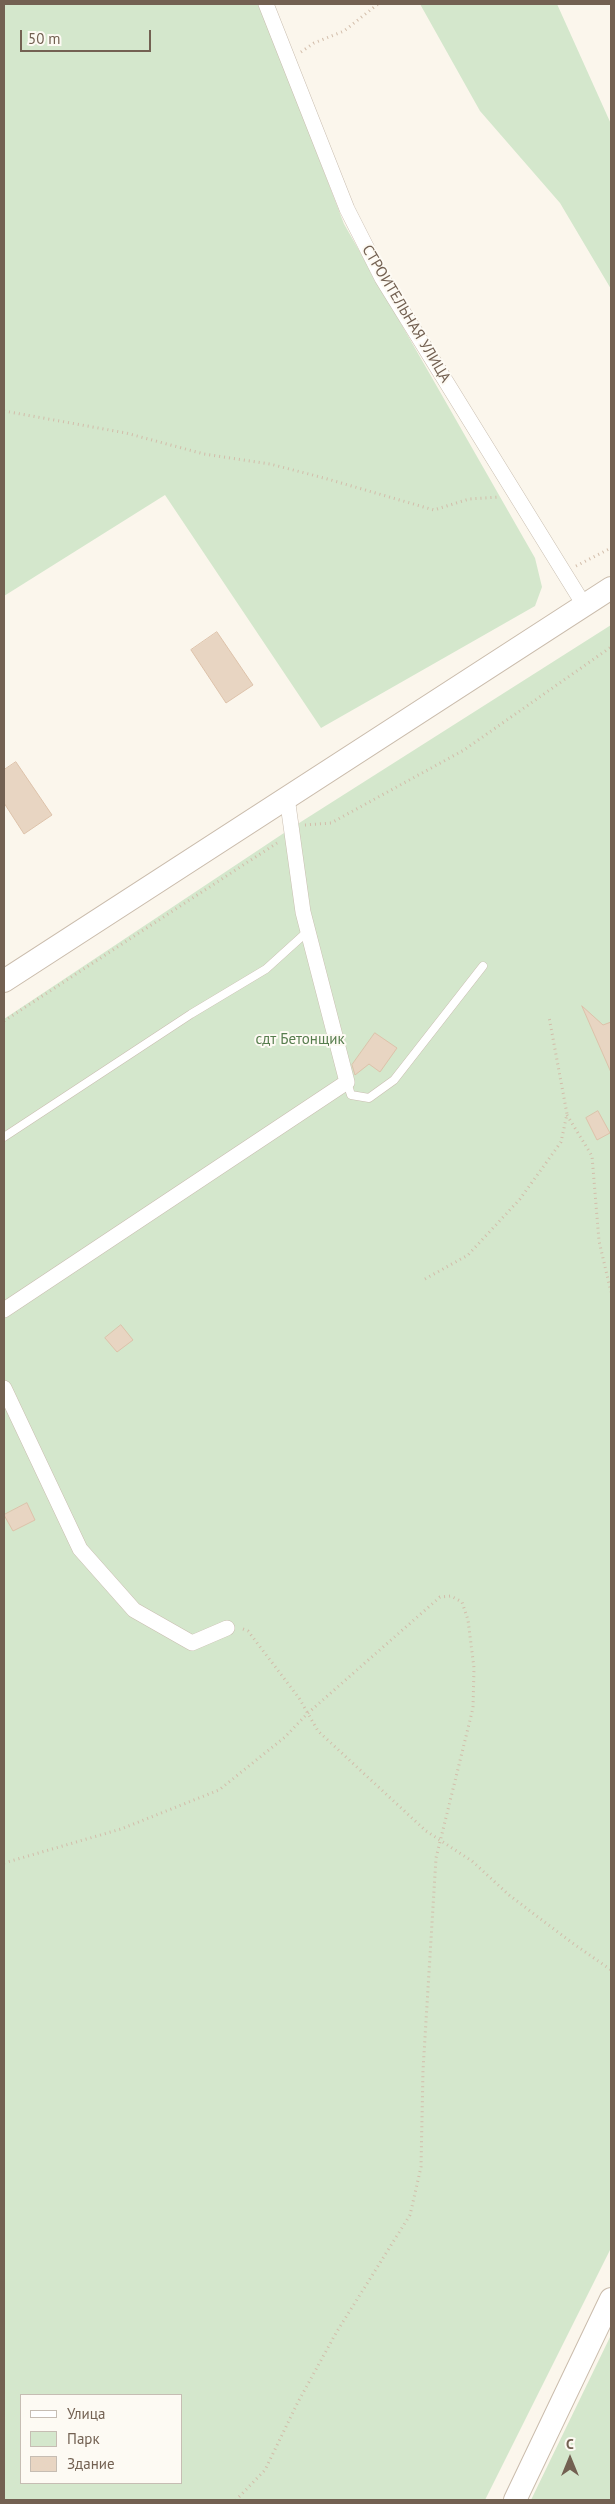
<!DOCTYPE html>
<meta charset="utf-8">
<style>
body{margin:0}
#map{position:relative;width:615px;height:2504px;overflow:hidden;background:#fbf6ec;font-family:"PT Sans",sans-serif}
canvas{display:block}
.frame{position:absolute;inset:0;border:5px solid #736152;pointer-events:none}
.legend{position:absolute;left:20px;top:2394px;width:162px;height:90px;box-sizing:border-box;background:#fdfaf3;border:1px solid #c6bdb3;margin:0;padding:6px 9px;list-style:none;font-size:15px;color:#736152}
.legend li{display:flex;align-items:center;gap:10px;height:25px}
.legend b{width:25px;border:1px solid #c6bdb3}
.north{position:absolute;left:545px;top:2434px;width:50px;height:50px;-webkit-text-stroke:4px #fdfaf3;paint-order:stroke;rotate:0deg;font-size:14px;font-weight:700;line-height:20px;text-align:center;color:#736152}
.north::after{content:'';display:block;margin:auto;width:18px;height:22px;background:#736152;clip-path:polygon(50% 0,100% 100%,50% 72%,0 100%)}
.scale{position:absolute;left:20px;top:30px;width:131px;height:22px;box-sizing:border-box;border:2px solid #736152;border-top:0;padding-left:6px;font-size:15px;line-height:18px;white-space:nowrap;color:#736152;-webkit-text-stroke:4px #fdfaf3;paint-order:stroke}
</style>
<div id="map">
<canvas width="615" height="2504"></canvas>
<div class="frame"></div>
<ul class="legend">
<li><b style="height:6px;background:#fff"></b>Улица</li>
<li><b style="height:14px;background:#d4e7cc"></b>Парк</li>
<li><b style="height:14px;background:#e8d5c2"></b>Здание</li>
</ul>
<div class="north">С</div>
<div class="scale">50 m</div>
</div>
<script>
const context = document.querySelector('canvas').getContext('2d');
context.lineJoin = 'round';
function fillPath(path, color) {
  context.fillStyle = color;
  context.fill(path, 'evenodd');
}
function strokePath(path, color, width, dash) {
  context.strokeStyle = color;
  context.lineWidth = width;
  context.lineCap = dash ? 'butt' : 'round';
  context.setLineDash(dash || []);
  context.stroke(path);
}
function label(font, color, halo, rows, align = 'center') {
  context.font = font + ' "PT Sans",sans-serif';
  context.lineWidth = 4;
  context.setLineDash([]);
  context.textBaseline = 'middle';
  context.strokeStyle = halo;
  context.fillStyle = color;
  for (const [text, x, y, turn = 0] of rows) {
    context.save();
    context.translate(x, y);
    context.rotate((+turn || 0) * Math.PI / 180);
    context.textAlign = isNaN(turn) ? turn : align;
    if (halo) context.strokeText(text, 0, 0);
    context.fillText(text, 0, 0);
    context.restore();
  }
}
const green = new Path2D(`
 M4,4H260L344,224L535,558L542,587L535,606L321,728L165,495L4,596Z
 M420,4H557L611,124V289L560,203L480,111Z
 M611,625V2248L485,2500H4V1019L296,825ZM21,2395H181V2483H21Z
 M611,2335V2497L610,2500H531Z`);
const building = new Path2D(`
 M217,632L253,685L226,703L191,650Z
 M16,762L52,815L24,834L4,803V770Z
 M582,1006L603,1025L611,1022V1072Z
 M375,1033L397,1048L380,1072L369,1064L355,1075L352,1065Z
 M598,1111L610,1133L597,1140L586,1118Z
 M121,1325L133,1340L117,1352L105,1338Z
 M27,1503L35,1520L13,1531L4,1515Z`);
const path = new Path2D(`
 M301,52L314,43L344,31L378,4
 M4,411L126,433L204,454L270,464L324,478L434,510L469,499L499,497
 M576,566L611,548
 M305,825L331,823L464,750L611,647
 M4,1021L277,843
 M567,1115L592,1156L599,1241L611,1292
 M425,1279L468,1255L520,1199L561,1142L567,1114L549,1017
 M243,1629L248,1631L299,1698L318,1731L426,1831L472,1861L509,1895L571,1942L611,1970
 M4,1863L121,1829L219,1790L285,1737L308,1713L440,1597L451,1596L462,1602L468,1620L474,1668L473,1708L436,1858L423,2070L421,2167L410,2215L336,2333L298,2402L265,2470L236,2500`);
const lane = new Path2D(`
 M347,1082L351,1095L369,1098L394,1080L483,966
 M4,1137L191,1014L266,969L308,931`);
const street = new Path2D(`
 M266,4L347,209L382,278L584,605
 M4,1310L347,1082L303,912L287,797
 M4,1388L80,1549L134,1610L192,1643L227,1628`);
const secondary = new Path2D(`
 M4,981L611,588
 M515,2500L611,2299`);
const streetNames = [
 ["СТРОИТЕЛЬНАЯ УЛИЦА",406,314,59]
];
const parkNames = [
 ["сдт Бетонщик",300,1040]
];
fillPath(green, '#d4e7cc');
fillPath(building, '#e8d5c2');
strokePath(building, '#ddc2aa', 1);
strokePath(lane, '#c9beb0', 9);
strokePath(street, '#c9beb0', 16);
strokePath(secondary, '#cabcac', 24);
strokePath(path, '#d2bdaa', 3, [1, 4]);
strokePath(lane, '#fff', 8);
strokePath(street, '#fff', 15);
strokePath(secondary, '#fff', 22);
label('15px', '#736152', '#fdfaf3', streetNames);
label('15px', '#577d4e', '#fdfaf3', parkNames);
</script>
